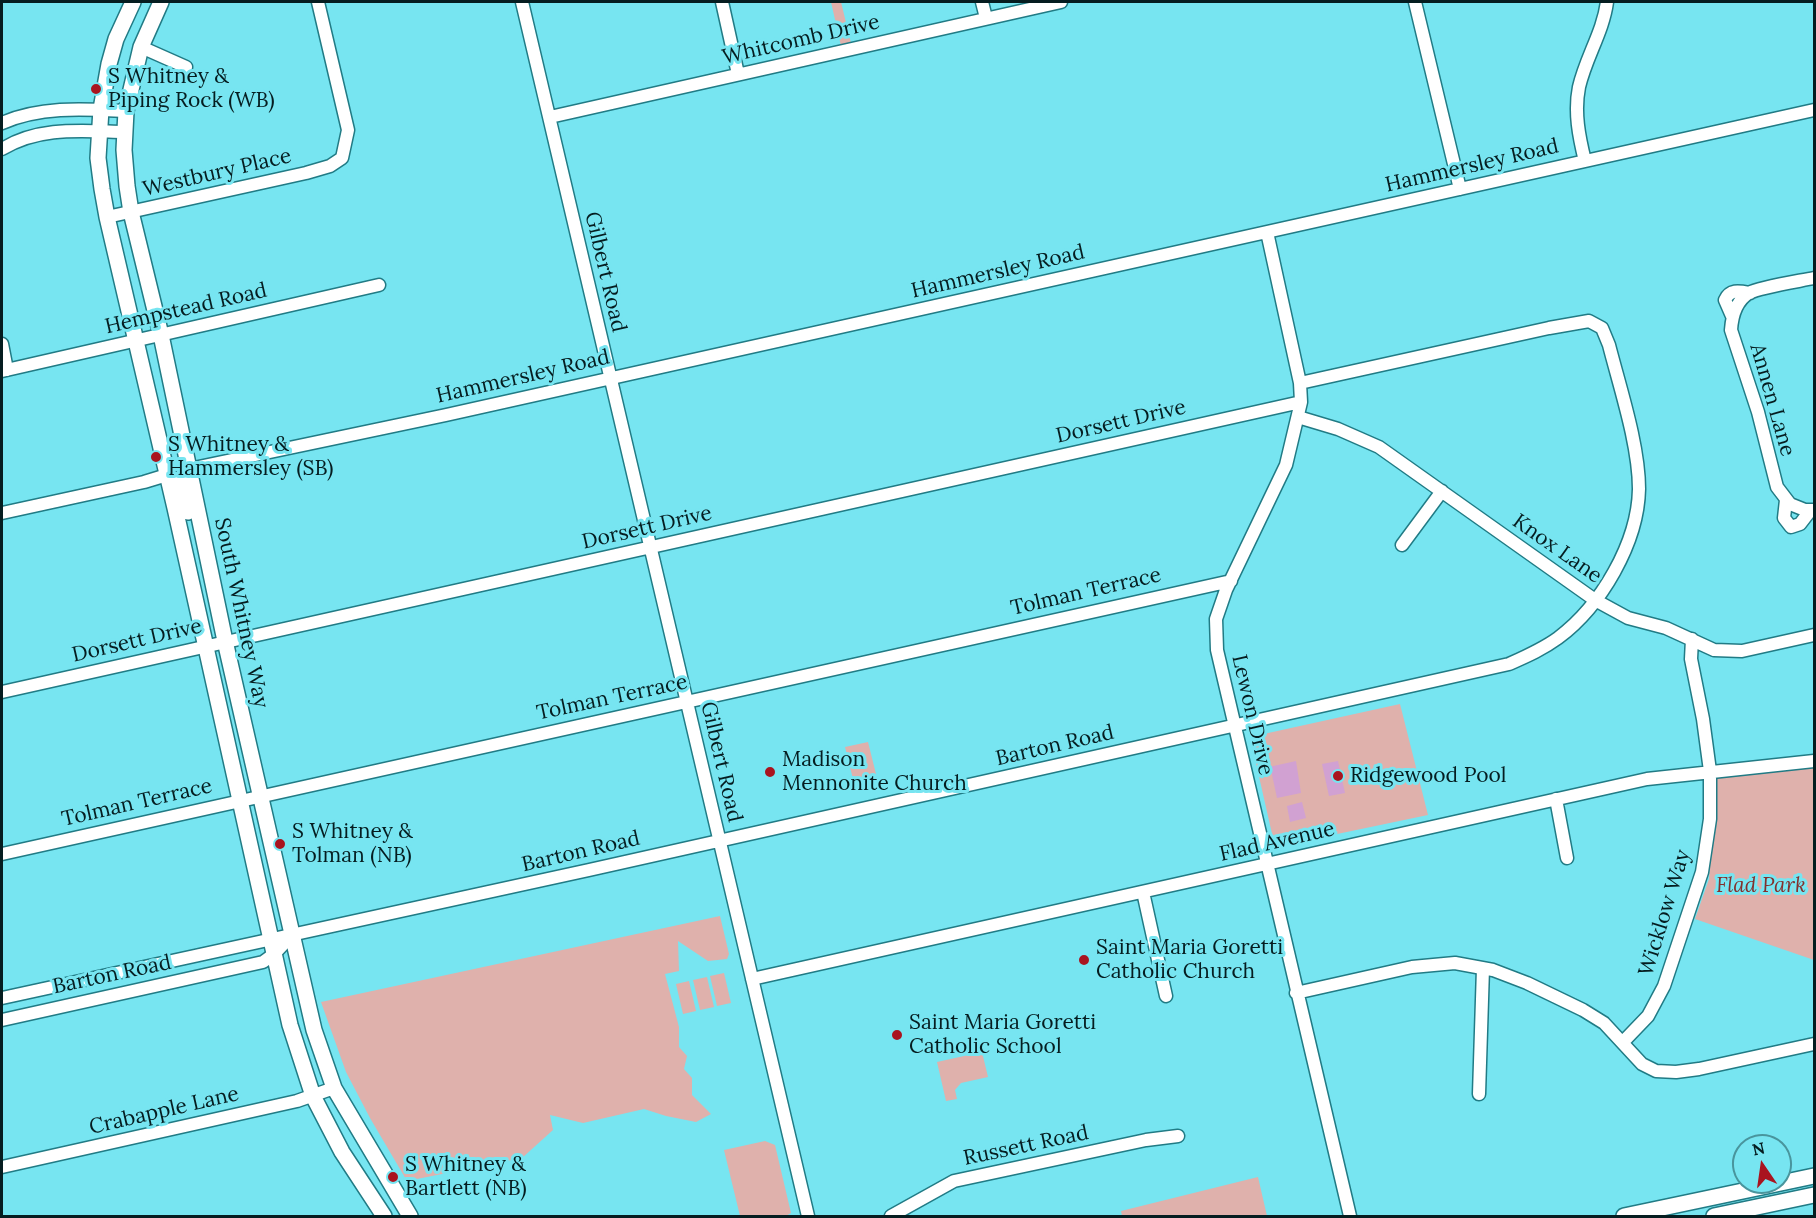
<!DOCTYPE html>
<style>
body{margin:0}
#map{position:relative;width:1816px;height:1218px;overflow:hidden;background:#77e5f1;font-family:Lora,serif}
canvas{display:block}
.frame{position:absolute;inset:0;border:3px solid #051d20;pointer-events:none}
.north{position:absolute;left:1732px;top:1134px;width:60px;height:60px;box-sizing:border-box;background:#77e5f1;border:2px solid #49959d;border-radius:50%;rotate:347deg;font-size:16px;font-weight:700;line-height:24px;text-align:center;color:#051d20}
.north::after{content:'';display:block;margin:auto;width:21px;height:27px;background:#a9141f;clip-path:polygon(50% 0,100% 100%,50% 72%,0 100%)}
</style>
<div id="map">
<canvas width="1816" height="1218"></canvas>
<div class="frame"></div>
<div class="north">N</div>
</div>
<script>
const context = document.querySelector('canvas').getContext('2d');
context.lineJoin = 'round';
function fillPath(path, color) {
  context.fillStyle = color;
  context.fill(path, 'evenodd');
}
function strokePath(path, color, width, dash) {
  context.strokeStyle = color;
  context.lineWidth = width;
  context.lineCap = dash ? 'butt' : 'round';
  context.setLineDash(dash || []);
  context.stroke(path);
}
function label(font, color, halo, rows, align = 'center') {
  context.font = font + ' Lora,serif';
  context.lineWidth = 6;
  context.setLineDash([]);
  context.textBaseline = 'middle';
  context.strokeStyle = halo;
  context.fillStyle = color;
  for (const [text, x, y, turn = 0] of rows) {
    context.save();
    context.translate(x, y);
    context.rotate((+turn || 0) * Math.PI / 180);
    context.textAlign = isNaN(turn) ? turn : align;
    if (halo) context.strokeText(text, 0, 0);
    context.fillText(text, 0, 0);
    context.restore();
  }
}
const green = new Path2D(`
 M831,2H841L851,43L841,46Z
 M1400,704L1428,815L1275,847L1250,737Z
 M868,742L876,774L853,779L845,747Z
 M1814,767V960L1695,919L1709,879L1715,778Z
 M720,916L729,954L727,959L708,961L678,941L679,971L665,974L679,1027V1047L687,1056L684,1069L692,1078V1095L711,1114L696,1122L666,1116L644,1109L583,1123L550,1115L553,1130L522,1158L407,1181L370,1118L346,1072L321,1002Z
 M724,973L731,1003L717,1006L710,976Z
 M707,977L714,1007L700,1010L693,980Z
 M689,981L696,1011L683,1014L676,984Z
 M982,1052L988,1077L961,1083L955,1090L957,1099L946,1101L937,1062Z
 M765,1141L775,1145L791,1213L786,1216H740L724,1150Z
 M1258,1177L1267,1216H1122L1121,1211Z`);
const water = new Path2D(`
 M1296,761L1301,793L1277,798L1271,770L1269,767Z
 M1338,761L1345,793L1329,796L1322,764Z
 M1302,802L1306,818L1290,822L1287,806Z`);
const minor = new Path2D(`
 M522,2L808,1216
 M722,2L738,74
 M982,2L986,18
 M1415,2L1460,189
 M141,47L186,67
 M550,117L1061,2
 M2,123C41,106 84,109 126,111
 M2,149C39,126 82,131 124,132
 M1585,161C1579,137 1574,112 1579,87C1586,57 1603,32 1607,2
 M107,217L306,173L330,166L342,158L348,130L318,2
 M1267,232L1300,383L1301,402L1286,465L1226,590L1216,619L1217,650L1350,1216
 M1814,278C1800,281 1760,287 1749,293C1736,301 1732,315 1731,330L1758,412L1777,487L1790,504L1805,510H1814
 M1732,316L1725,300C1730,289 1739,291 1750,293
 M2,344L7,370
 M2,371L379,285
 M1298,417L1338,429L1379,447L1595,600L1628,618L1666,628L1714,650L1742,651L1814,635
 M189,469L446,415L1814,110
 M1786,500L1784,518L1791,527L1800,524L1810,511
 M2,513L144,482L167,475
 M1402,545L1442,491
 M2,692L1301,402
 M1556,799L1567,858
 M2,854L1231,581
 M1143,892L1166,996
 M752,979L1647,779L1814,761
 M1296,993L1412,967L1455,963L1493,970L1527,983L1583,1010L1604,1023L1642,1064L1656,1071L1676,1072L1699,1069L1814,1044
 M2,998L589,870L1509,664C1527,656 1543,649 1558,638C1601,606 1638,543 1639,489C1639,445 1620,388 1609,345L1602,328L1589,321L1549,328L1300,383
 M2,1020L263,962L274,954L292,935
 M1623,1042L1648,1016L1664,986L1702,872L1710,819V771L1703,719L1691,659L1692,639
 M1479,1094L1483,968
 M2,1167L297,1101L334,1088
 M891,1216L954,1181L1146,1140L1178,1136`);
const major = new Path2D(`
 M133,2L116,39L109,64L101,109L98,158L102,189L107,217L175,508L290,1025L313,1096L342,1152L384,1216
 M161,2L141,47L126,111L124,150L127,186L131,212L161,335L225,641L314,1030L334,1088L410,1216
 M167,475L180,485L188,512
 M1624,1216L1814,1176
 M1714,1216L1814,1195`);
const markers = [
 [96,89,6,"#a9141f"],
 [156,457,6,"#a9141f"],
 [770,772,6,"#a9141f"],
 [1338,776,6,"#a9141f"],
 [280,844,6,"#a9141f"],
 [1084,960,6,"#a9141f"],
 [897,1035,6,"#a9141f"],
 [393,1177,6,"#a9141f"]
];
const streetNames = [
 ["Whitcomb Drive",801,40,-13],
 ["Hammersley Road",1472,166,-13],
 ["Westbury Place",217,173,-13],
 ["Gilbert Road",605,272,77],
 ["Hammersley Road",998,272,-13],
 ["Hempstead Road",186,309,-13],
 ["Hammersley Road",523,377,-13],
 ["Annen Lane",1772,400,74],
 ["Dorsett Drive",1121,422,-13],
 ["Dorsett Drive",647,528,-13],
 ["Knox Lane",1557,549,35],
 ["Tolman Terrace",1086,592,-13],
 ["South Whitney Way",241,613,78],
 ["Dorsett Drive",137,641,-13],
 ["Tolman Terrace",612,698,-12],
 ["Lewon Drive",1252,715,77],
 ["Barton Road",1055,746,-13],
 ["Gilbert Road",721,762,77],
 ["Tolman Terrace",137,803,-13],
 ["Flad Avenue",1277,842,-13],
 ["Barton Road",581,852,-13],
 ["Wicklow Way",1665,913,-73],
 ["Barton Road",112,975,-12],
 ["Crabapple Lane",164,1111,-13],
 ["Russett Road",1026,1146,-12]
];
const poiNames = [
 ["S Whitney &",108,77],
 ["Piping Rock (WB)",108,101],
 ["S Whitney &",168,445],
 ["Hammersley (SB)",168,469],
 ["Madison",782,760],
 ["Mennonite Church",782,784],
 ["Ridgewood Pool",1350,776],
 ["S Whitney &",292,832],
 ["Tolman (NB)",292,856],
 ["Saint Maria Goretti",1096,948],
 ["Catholic Church",1096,972],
 ["Saint Maria Goretti",909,1023],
 ["Catholic School",909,1047],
 ["S Whitney &",405,1165],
 ["Bartlett (NB)",405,1189]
];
const parkNames = [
 ["Flad Park",1761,886]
];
fillPath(green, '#dfb1ac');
fillPath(water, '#d1a1d2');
strokePath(minor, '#217b85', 15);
strokePath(major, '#217b85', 18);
strokePath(minor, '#fff', 12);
strokePath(major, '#fff', 15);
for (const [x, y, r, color] of markers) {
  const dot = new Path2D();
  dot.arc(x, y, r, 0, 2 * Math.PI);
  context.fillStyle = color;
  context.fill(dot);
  strokePath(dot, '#77e5f1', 2);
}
label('21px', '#051d20', '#77e5f1', streetNames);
label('21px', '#051d20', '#77e5f1', poiNames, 'left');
label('italic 21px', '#84302d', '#77e5f1', parkNames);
</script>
